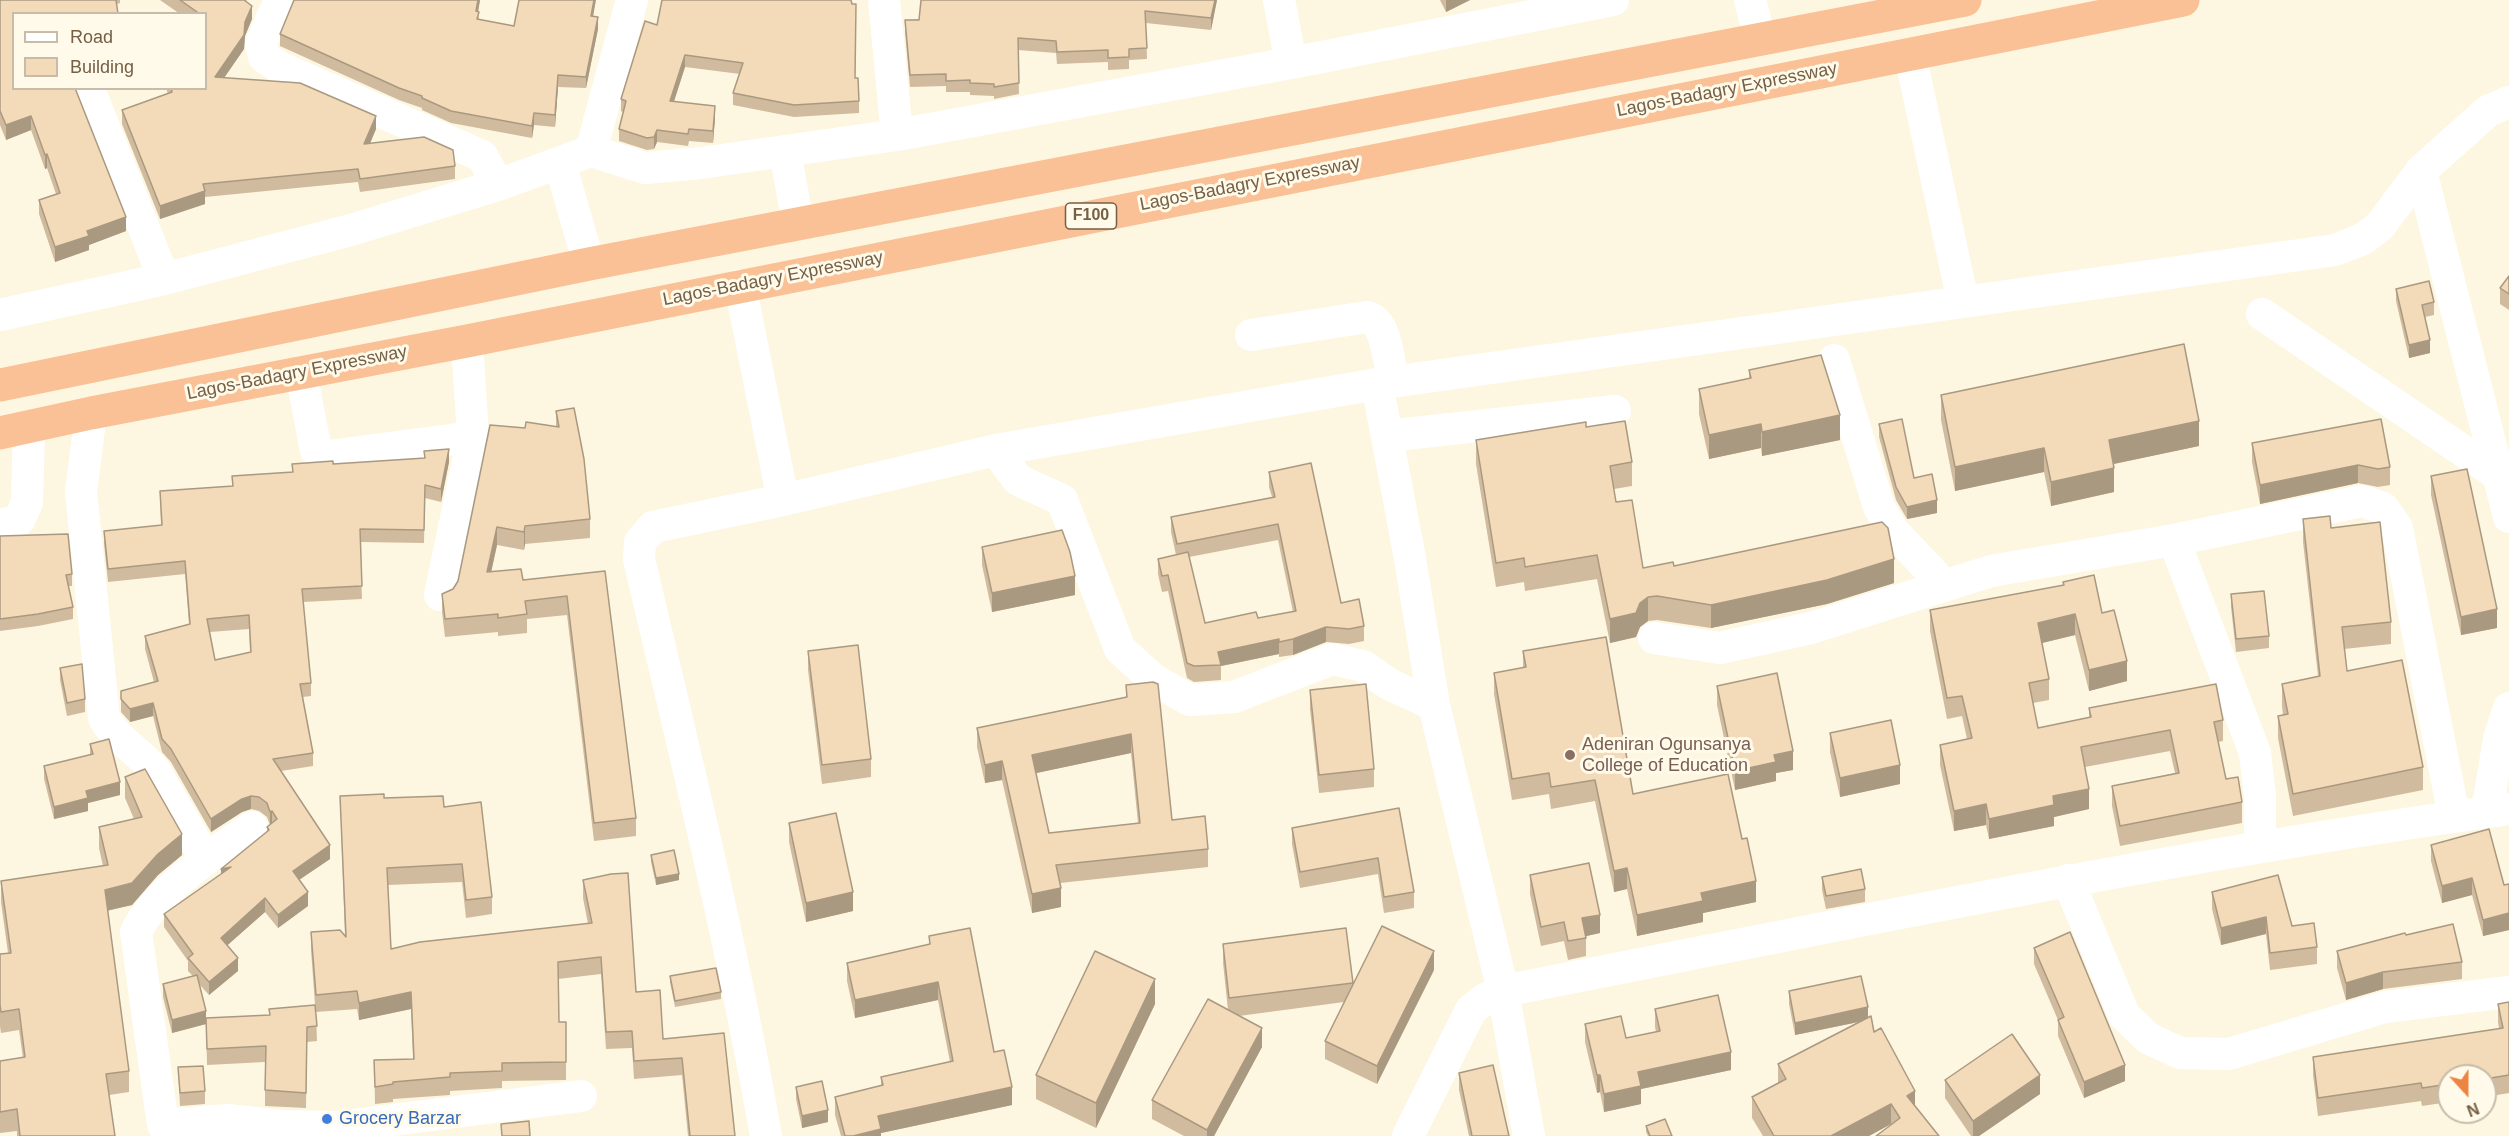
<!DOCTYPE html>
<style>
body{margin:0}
#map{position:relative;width:2509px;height:1136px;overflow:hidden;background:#fdf7e2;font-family:Helvetica,sans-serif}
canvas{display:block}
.legend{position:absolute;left:12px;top:12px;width:195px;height:78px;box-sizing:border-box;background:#fffae9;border:2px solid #c8bca8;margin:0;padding:8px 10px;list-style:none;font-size:18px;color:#756047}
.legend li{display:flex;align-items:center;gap:12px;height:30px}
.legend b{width:30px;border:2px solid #c8bca8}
.north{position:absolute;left:2437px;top:1064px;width:60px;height:60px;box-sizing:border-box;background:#fffae9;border:2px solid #c8bca8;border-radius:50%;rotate:159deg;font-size:16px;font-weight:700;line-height:24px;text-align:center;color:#756047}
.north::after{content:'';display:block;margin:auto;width:21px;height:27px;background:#ec8542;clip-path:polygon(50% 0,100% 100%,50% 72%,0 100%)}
</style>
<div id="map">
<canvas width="2509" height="1136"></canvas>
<ul class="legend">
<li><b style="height:8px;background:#fff"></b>Road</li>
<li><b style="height:16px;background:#f3dab8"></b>Building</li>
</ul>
<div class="north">N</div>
</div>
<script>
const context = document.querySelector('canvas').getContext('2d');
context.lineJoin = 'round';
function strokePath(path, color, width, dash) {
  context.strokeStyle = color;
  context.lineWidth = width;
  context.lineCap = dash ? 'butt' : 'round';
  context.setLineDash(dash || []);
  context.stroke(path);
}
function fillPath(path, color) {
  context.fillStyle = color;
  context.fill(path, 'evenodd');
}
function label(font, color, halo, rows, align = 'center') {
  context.font = font + ' Helvetica,sans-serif';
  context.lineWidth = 6;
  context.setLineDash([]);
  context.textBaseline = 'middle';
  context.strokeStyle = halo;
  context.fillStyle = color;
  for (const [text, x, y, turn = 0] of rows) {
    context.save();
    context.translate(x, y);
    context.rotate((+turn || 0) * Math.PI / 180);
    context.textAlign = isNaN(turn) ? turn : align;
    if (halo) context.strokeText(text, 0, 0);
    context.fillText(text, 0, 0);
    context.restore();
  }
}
const minor = new Path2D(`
 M280,0L261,43L264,57L281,68L482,156L498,185
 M884,0L897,135
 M1279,0L1291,63
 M1750,0L1760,39
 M1910,54L1963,302
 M89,89L164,279
 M591,151L632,0
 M785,151L798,224
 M560,163L589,264
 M2421,171L2509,517
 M740,285L783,500
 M2262,314L2497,474
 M0,315L164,279L351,230L498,185L591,151L645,168L701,163L897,135L1291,63L1613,0
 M1251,335L1367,317C1387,321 1389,364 1393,382
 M1834,360L1879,507L1893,531L1944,585
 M301,372L316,451L329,456L473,437L467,341
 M1377,384L1409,553L1434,705L1503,991L1529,1136
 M91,413L81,492L104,718C116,740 139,751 155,771L205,858
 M1387,436L1615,411
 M996,450L1018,480L1062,500L1120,649L1154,680L1190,700L1234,697L1332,659L1363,666L1389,684L1434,705
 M0,525L19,520L27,503L29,427
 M2174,540L2255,753L2260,795V846
 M440,595L473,437
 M1654,638L1720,648L1811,628L1991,571L2174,540L2362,501L2383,508L2397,528L2454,816
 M2487,812L2499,739L2509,708
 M252,827C216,851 154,893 136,932L163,1125L228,1120L282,1126L337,1127L581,1096
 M2068,880L2124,1015L2148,1038L2180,1053L2229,1054L2385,1007L2509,992
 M766,1136C732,942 684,751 639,559L640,542L653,527L783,500L996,450L1377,384L2335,250L2363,239L2380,226L2421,171L2488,111L2509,102
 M1408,1136L1471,1010L1485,999L1503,991C1838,926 2171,855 2509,809`);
const highway = new Path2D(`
 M0,385L589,264L1965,0
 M0,433L91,413L467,341L2183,0`);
const wall = new Path2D(`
 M0,0H120V3L117,4L14,14L126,231L89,245V250L55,262L39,214V200L56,194L47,168L45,169L31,130L6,140L0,125Z
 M160,0H247L246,2L252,19L245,36L244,49L224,78L376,129L370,143L455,166V179L360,192L358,182L205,197V204L160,219L122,124V110L168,94L166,88H206V14H180Z
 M480,0L478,12L479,19L514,26L593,16L598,29L586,88L558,87L555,127L534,125L532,138L451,123L422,110V108L399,100L280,46V34Z
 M1217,0L1211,30L1146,23L1147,59L1129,60V69L1108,70V62L1057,64L1056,53L1018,50L1019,94L994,99V96L970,95V92H946V86L910,87L905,32V20Z
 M1440,0H1470L1446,12Z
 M657,25L855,78L859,101V113L794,117L733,105V93L740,74L685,67L674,102L715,118L713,143L689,141L688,146L657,142L654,149L647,150L619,141V129L623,112L621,111V99Z
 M2509,276V310L2500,304V288Z
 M2396,289L2434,302V315L2425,317L2430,353L2409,358L2396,301Z
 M1749,370L1840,440L1762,456L1761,448L1709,459L1699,414V389L1749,378Z
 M1941,395L2199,446L2113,464L2114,492L2051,506L2044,472L1955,491L1941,420Z
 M556,411L590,519V538L525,544L524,550L497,545L491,572L523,580L605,571L636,818V836L594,841L567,615L527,619V633L498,636V632L445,637L442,612V594L453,589L458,581L525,428L556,427Z
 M1879,424L1914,478L1937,513L1907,519L1896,500L1879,437Z
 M1586,427L1632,462V486L1614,489L1616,502L1643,568L1674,566L1894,583L1827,604L1711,628L1657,620L1648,621L1640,627L1636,637L1610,643L1597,579L1525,591L1524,582L1496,587L1476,464V440Z
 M2252,443L2390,467V485L2378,487L2358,483L2260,504L2252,462Z
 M424,451L449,462L441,502L425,498L424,543L360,542L362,599L303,602L311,683V696L303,697L313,753V766L281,771L330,859L299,880L308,906L278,928L265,912L227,945L238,971L209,995L199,984L206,1018L269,1015V1009L315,1005L311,950V932L345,936L340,796L384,798L444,807L492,897V914L466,918L462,882L388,885L391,949L588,924L583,898V880L636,992L663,1039L724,1033L735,1136H688L682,1075L634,1079L632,1048L606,1049L601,974L558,979L559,1022H566V1080L502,1081V1088L450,1091V1095L393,1099V1102L375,1104L374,1060L413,1059L411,1009L359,1020L357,1009L316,1012L317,1041L307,1042L306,1108L265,1106V1062L207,1065L206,1024L172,1033L163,997V984L193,976L188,971V961L164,927V914L221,874L267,832V827L270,825L267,817L259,811L251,809L242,812L211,832L171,762L162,752L153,716L130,722L121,712V691L154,682L145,649V636L189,624L185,574L108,582L104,544V531L161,525L160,491L232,486V476L292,472V464H333L424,458ZM249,629L250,652L215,660L210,632Z
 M1269,472L1341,603L1364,626V641L1349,644L1326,642L1293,655L1279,657V654L1221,666V680L1194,682L1187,678L1168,591L1162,592L1158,574V559L1176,555L1171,532V517L1272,497L1269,487ZM1278,540L1293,612L1258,618L1205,623L1189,557Z
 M2431,476L2497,628L2461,635L2431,495Z
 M2303,519L2331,528L2391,622V644L2344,649L2347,671L2423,767V790L2293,816L2278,738V716L2283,715L2282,706V684L2318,676L2303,542Z
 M0,536L72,574V586H68L73,607V619L38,626L0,631Z
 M982,547L1075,595L992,612L982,565Z
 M2063,582L2102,613L2127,681L2089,691L2075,635L2042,643L2049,679V700L2033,703L2038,728L2089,717V708L2223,720V741L2218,742L2226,779L2242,802V823L2120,846L2112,806V786L2175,773L2170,751L2085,767L2089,809L2054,817V826L1989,839L1986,825L1954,831L1940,765V745L1967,739L1962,716L1947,719L1930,631V610L2063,585Z
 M2231,594L2269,636V648L2236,652L2231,607Z
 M808,651L871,759V777L822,784L808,670Z
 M1523,651L1633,794L1742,839L1756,902L1703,913V922L1637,936L1627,889L1614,892L1595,801L1551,809L1549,794L1512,800L1494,694V673L1523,668Z
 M60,668L85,699V712L67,716L60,680Z
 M1126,685L1172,820L1208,849V867L1060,883L1061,907L1032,913L1002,780L985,783L977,747V728L1126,697ZM1131,753L1138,823L1049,833L1036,773Z
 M1717,686L1793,770L1776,773V781L1735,790L1717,705Z
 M1310,690L1374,769V787L1319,793L1310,709Z
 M1830,733L1900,784L1840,797L1830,752Z
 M90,744L120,795L88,803V811L54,819L44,779V766L90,755Z
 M125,777L182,855L158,875L132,905L107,911L129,1071V1092L109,1095L115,1136H17V1131L0,1133V1061L23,1058L19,1030L1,1033L0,1026V954L8,953L1,902V881L103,866L99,848V827L134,819L125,798Z
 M1399,808L1414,892V908L1384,913L1378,874L1300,888L1292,844V828Z
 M789,823L853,911L806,922L789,842Z
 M2431,845L2504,885L2509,884V930L2483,936L2472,895L2442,903L2431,861Z
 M651,855L679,880L656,885L651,862Z
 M1530,875L1600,933L1586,936V956L1568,960L1564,941L1541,946L1530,894Z
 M1822,877L1865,889V902L1826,909L1822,890Z
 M2212,892L2292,926L2317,947V964L2270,970L2266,934L2221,945L2212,909Z
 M929,936L994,1052L1012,1105L881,1133V1136H841L835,1115V1097L881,1085V1077L950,1062L938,1000L855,1018L847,981V963L929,945Z
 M1223,944L1353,983V986L1434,970L1377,1084L1325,1059V1041L1344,1002L1239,1016L1262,1047L1214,1136H1184L1152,1119V1100L1228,1010L1223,963Z
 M2034,948L2125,1081L2084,1098L2058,1036V1020L2034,964Z
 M2337,951L2462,962V979L2383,989L2346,1000L2337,968Z
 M670,976L721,992V999L675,1007L670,982Z
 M1789,991L1868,1017L1874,1032L1915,1105L1939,1136L1891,1124L1869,1136H1763L1752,1118V1097L1778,1083V1064L1859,1022L1795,1035L1789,1004Z
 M2509,1002V1093L2485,1097V1076H2449V1102L2422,1106L2421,1101L2318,1116L2313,1075V1057L2499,1029L2498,1022V1004Z
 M1155,1004L1096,1128L1036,1099V1075Z
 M1655,1009L1731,1070L1641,1089V1104L1604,1112L1600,1092L1597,1093L1585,1042V1024L1626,1038L1656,1032L1655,1027Z
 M178,1067L205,1091V1104L180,1106Z
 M1459,1073L1509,1136H1469L1459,1090Z
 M1945,1080L2040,1094L1979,1136H1971L1945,1098Z
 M796,1087L828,1122L802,1128L796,1099Z
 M1646,1126L1672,1136H1648L1646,1132Z`);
const shadedWall = new Path2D(`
 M478,0H480L476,23V11Z
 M594,0H596L591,28V16Z
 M1215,0H1217L1211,30V18Z
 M1446,0H1470L1446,12Z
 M252,6V19L245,36L244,49L215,91V77L245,22Z
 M598,17V29L586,88V77Z
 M685,55V67L670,113V101Z
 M558,75V87L555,127V115Z
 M715,106V118L713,143V131Z
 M534,113V125L532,138V126Z
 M31,116V130L6,140V125Z
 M376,116V129L364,158V144Z
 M657,130V142L654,149V137Z
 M47,154V168L45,169V155Z
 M205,191V204L160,219V206Z
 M126,217V231L89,245V250L55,262V247L87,231Z
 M2430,340V353L2409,358V345Z
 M1840,415V440L1762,456V432Z
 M2199,421V446L2109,465V440Z
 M1761,424V448L1709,459V435Z
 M2044,448V472L1955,491V467Z
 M449,449V462L441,502V489Z
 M2358,465V483L2260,504V485Z
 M2114,468V492L2051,506V482Z
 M1937,500V513L1907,519V507Z
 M525,526V544L524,550V532Z
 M497,527V545L487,591V572Z
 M1894,559V583L1827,604L1711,628V605Z
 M1075,576V595L992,612V593Z
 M1648,597V621L1640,627L1636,637L1610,643V619L1640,603Z
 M2497,609V628L2461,635V617Z
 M2075,614V635L2038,644V623Z
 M1326,627V642L1293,655V639Z
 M1279,639V654L1221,666L1218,652Z
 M2127,661V681L2089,691V670Z
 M153,703V716L130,722V709Z
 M1131,734V753L1032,774V755Z
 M1793,751V770L1776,773V781L1735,790V771L1774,755Z
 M1002,761V780L985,783V765Z
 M1900,765V784L1840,797V778Z
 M120,782V795L88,803V811L54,819V807L86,791Z
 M2089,789V809L2054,817V826L1989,839V819L2053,796Z
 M251,796V809L242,812L211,832V819L242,799Z
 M1986,804V825L1954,831V811Z
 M272,811V825H270V812Z
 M182,834V855L158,875L132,905L105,911V890L158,854Z
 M330,845V859L293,884V871Z
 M231,867L221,882V869Z
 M1627,868V889L1614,892V871Z
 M679,874V880L656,885V878Z
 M2472,878V895L2442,903V886Z
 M1756,881V902L1703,913V922L1637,936V915L1701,893Z
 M1061,888V907L1032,913V894Z
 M308,892V906L278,928V915Z
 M853,892V911L806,922V903Z
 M265,898V912L221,951V938Z
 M2509,913V930L2483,936V920Z
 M1600,915V933L1582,937V918Z
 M2266,917V934L2221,945V928Z
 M1434,951V970L1377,1084V1066Z
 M238,958V971L209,995V982Z
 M2383,972V989L2346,1000V983Z
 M1155,979V1004L1096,1128V1103Z
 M938,982V1000L855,1018V1000Z
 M411,992V1009L359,1020V1003Z
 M1868,1007V1020L1795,1035V1023Z
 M206,1011V1024L172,1033V1020Z
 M1262,1028V1047L1214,1136H1207V1130Z
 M1731,1052V1070L1641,1089V1104L1604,1112V1094L1638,1072Z
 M2125,1065V1081L2084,1098V1082Z
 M1597,1075H1600V1092L1597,1093Z
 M2040,1075V1094L1979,1136H1973V1121Z
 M1012,1087V1105L881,1133V1136H853L878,1116Z
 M1915,1091V1112L1907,1096Z
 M1891,1104V1124L1869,1136H1831Z
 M828,1110V1122L802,1128V1116Z`);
const building = new Path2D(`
 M0,0H116L118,14H14V88H75L126,217L87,231L89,236L55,247L39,200L60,193L47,154L45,155L31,116L6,125L0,111Z
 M180,0H244L252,6L245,22L244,35L215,77L300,83L376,116L364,144L424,137L453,150L455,166L360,179L358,169L203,184L205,191L160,206L122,110L172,92L171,88H206V14H200Z
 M294,0H478L476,11L479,12L477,19L514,26L519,0H594L591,16L598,17L586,77L558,75L555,115L534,113L532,126L451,111L422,98V96L399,88L280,34Z
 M662,0H851L852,4H856L855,78H858L859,101L794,105L733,93L743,63L685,55L670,101L715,106L713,131L689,129L688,134L657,130L654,137L647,138L619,129L626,101L621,99L645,21L657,25Z
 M921,0H1215L1211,18L1145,11L1147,48L1129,49V57L1108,58V50L1057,52L1056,41L1018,38L1019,83L994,87V84L970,83V80L946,81V74L910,75L905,20H919Z
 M2509,276V294L2500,288Z
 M2429,281L2434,302L2422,305L2430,340L2409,345L2396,289Z
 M2184,344L2199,421L2109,440L2114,468L2051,482L2044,448L1955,467L1941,395Z
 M1821,355L1840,415L1762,432L1761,424L1709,435L1699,389L1751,378L1749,370Z
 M574,408L584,459L590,519L525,526L524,532L497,527L487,572L521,569L523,580L605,571L636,818L594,823L567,596L525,601L527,614L498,618V614L445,619L442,594L453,589L458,581L490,425L525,428L526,422L559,427L556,411Z
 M1902,419L1914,478L1932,474L1937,500L1907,507L1896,487L1879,424Z
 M2381,419L2390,467L2378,469L2358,465L2260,485L2252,443Z
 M1625,421L1632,462L1610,466L1616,502L1632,500L1643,568L1673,562L1674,566L1882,522L1888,528L1894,559L1827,580L1711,605L1657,596L1648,597L1640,603L1636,613L1610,619L1597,555L1525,567L1524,558L1496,563L1476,440L1586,422V427Z
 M449,449L441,489L425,485L424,530L360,529L362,586L302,589L311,683L300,684L313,753L273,759L330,845L293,871L308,892L278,915L265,898L221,938L238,958L209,982L188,958L193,954L164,914L231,867L221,869L269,830L267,827L277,819L272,811L270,812L267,803L259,797L251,796L242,799L211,819L171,749L162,739L153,703L130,709L121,699V691L158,681L145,636L190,624L185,561L108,569L104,531L162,525L160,491L233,486L232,476L293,472L292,464L333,461V464L425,458L424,451ZM249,615L251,652L215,660L207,619Z
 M1311,463L1341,603L1359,599L1364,626L1349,629L1326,627L1293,639L1279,642V639L1218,652L1221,665L1194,666L1187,663L1168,575L1162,576L1158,559L1188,552L1205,623L1256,612L1258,618L1296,611L1278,524L1177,544L1171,517L1275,497L1269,472Z
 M2467,469L2497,609L2461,617L2431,476Z
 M2330,516L2331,528L2380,522L2391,622L2342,627L2347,671L2402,660L2423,767L2293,794L2278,716L2288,714L2282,684L2320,676L2303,519Z
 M1062,530L1070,552L1075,576L992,593L982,547Z
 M68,534L72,574L66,575L73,607L38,614L0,619V536Z
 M2094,575L2102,613L2114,610L2127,661L2089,670L2075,614L2038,623L2049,679L2029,683L2038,728L2091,717L2089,708L2216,684L2223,720L2214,722L2226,779L2238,777L2242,802L2120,826L2112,786L2179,773L2170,730L2081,747L2089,789L2053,796L2054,805L1989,819L1986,804L1954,811L1940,745L1972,738L1962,696L1947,698L1930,610L2064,585L2063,582Z
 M2264,591L2269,636L2236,639L2231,594Z
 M1606,637L1633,794L1728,774L1742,839L1747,838L1756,881L1701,893L1703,901L1637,915L1627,868L1614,871L1595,780L1551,787L1549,773L1512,779L1494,673L1526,667L1523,651Z
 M858,645L871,759L822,765L808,651Z
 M82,664L85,699L67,703L60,668Z
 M1777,673L1793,751L1774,755L1776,762L1735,771L1717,686Z
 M1153,682L1158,684L1172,820L1205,816L1208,849L1056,865L1061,888L1032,894L1002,761L985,765L977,728L1127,697L1126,685ZM1131,734L1140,823L1049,833L1032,755Z
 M1366,684L1374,769L1319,775L1310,690Z
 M1891,720L1900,765L1840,778L1830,733Z
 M109,739L120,782L86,791L88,798L54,807L44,766L93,754L90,744Z
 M145,769L182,834L158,854L132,883L105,890L129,1071L106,1074L115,1136H20L17,1109L0,1112V1061L25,1057L19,1009L1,1012L0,1005V954L11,953L1,881L108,865L99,827L142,817L125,777Z
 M384,794V798L443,796L444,807L481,802L492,897L466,900L462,864L387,868L391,949L420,942L592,923L583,880L611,874L628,873L636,992L660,990L663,1039L724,1033L735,1136H690L682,1058L634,1061L632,1031L606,1032L601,957L558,962L559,1022H566V1062L502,1063V1071L450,1073V1077L393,1082V1084L375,1087L374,1060L414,1059L411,992L359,1003L357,991L316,995L311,932L340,930L346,937L340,796Z
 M1399,808L1414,892L1384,897L1378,858L1300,872L1292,828Z
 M836,813L853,892L806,903L789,823Z
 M2489,829L2504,885L2509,884V913L2483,920L2472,878L2442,886L2431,845Z
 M674,850L679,874L656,878L651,855Z
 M1589,863L1600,915L1582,918L1586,938L1568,941L1564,922L1541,927L1530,875Z
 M1861,869L1865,889L1826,896L1822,877Z
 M2278,875L2292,926L2314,923L2317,947L2270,953L2266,917L2221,928L2212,892Z
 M2453,924L2462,962L2383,972L2346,983L2337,951L2405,933L2406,935Z
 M1382,926L1434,951L1377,1066L1325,1041Z
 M970,928L994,1052L1004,1050L1012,1087L878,1116L881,1129L853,1136H845L835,1097L883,1085L881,1077L953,1061L938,982L855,1000L847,963L930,944L929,936Z
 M1346,928L1353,983L1229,998L1223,944Z
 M2070,932L2125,1065L2084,1082L2058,1020L2064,1017L2034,948Z
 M1095,951L1155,979L1096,1103L1036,1075Z
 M716,968L721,992L675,1001L670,976Z
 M197,975L206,1011L172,1020L163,984Z
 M1861,976L1868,1007L1795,1023L1789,991Z
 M1718,995L1731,1052L1638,1072L1641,1086L1604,1094L1600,1075H1597L1585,1024L1621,1016L1626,1038L1660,1031L1655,1009Z
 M1208,999L1262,1028L1207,1130L1152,1100Z
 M2509,1002V1075L2485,1079V1076H2449V1084L2422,1088L2421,1083L2318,1098L2313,1057L2503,1028L2498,1004Z
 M315,1005L317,1026L307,1027L306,1093L265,1090L266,1046L207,1049L206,1018L270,1015L269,1009Z
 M1871,1016L1874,1032L1881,1028L1915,1091L1907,1096L1939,1136H1876L1900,1118L1891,1104L1831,1136H1774L1752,1097L1786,1079L1778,1064Z
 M2012,1034L2040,1075L1973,1121L1945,1080Z
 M1493,1065L1509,1136H1472L1459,1073Z
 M203,1066L205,1091L180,1093L178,1067Z
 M822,1081L828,1110L802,1116L796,1087Z
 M1665,1119L1672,1136H1650L1646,1126Z
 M529,1121L530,1136H502L501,1124Z`);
const markers = [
 [1570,755,6,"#8d6e63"],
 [327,1119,6,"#3f7fe0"]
];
const shields = [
 [1091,216,51]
];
const shieldNames = [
 ["F100",1091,216]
];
const streetNames = [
 ["Lagos-Badagry Expressway",1727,90,-11],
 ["Lagos-Badagry Expressway",1250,184,-11],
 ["Lagos-Badagry Expressway",773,279,-11],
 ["Lagos-Badagry Expressway",297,373,-11]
];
const educationNames = [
 ["Adeniran Ogunsanya",1582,745],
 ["College of Education",1582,766]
];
const shopNames = [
 ["Grocery Barzar",339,1119]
];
strokePath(minor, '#fff', 32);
strokePath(highway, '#fac196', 33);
fillPath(wall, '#d1bb9e');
fillPath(shadedWall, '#aa9981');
fillPath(building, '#f3dab8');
strokePath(building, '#aa9981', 1.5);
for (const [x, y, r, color] of markers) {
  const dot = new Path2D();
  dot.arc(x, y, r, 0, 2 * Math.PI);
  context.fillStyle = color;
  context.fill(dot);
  strokePath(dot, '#fffae9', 2);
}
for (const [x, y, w] of shields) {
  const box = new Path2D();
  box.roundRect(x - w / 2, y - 13, w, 26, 4.5);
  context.fillStyle = '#fffae9';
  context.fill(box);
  strokePath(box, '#756047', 1.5);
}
label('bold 16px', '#756047', null, shieldNames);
label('18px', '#756047', '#fffae9', streetNames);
label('18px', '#785e54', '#fffae9', educationNames, 'left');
label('18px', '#366cbe', '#fffae9', shopNames, 'left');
</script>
